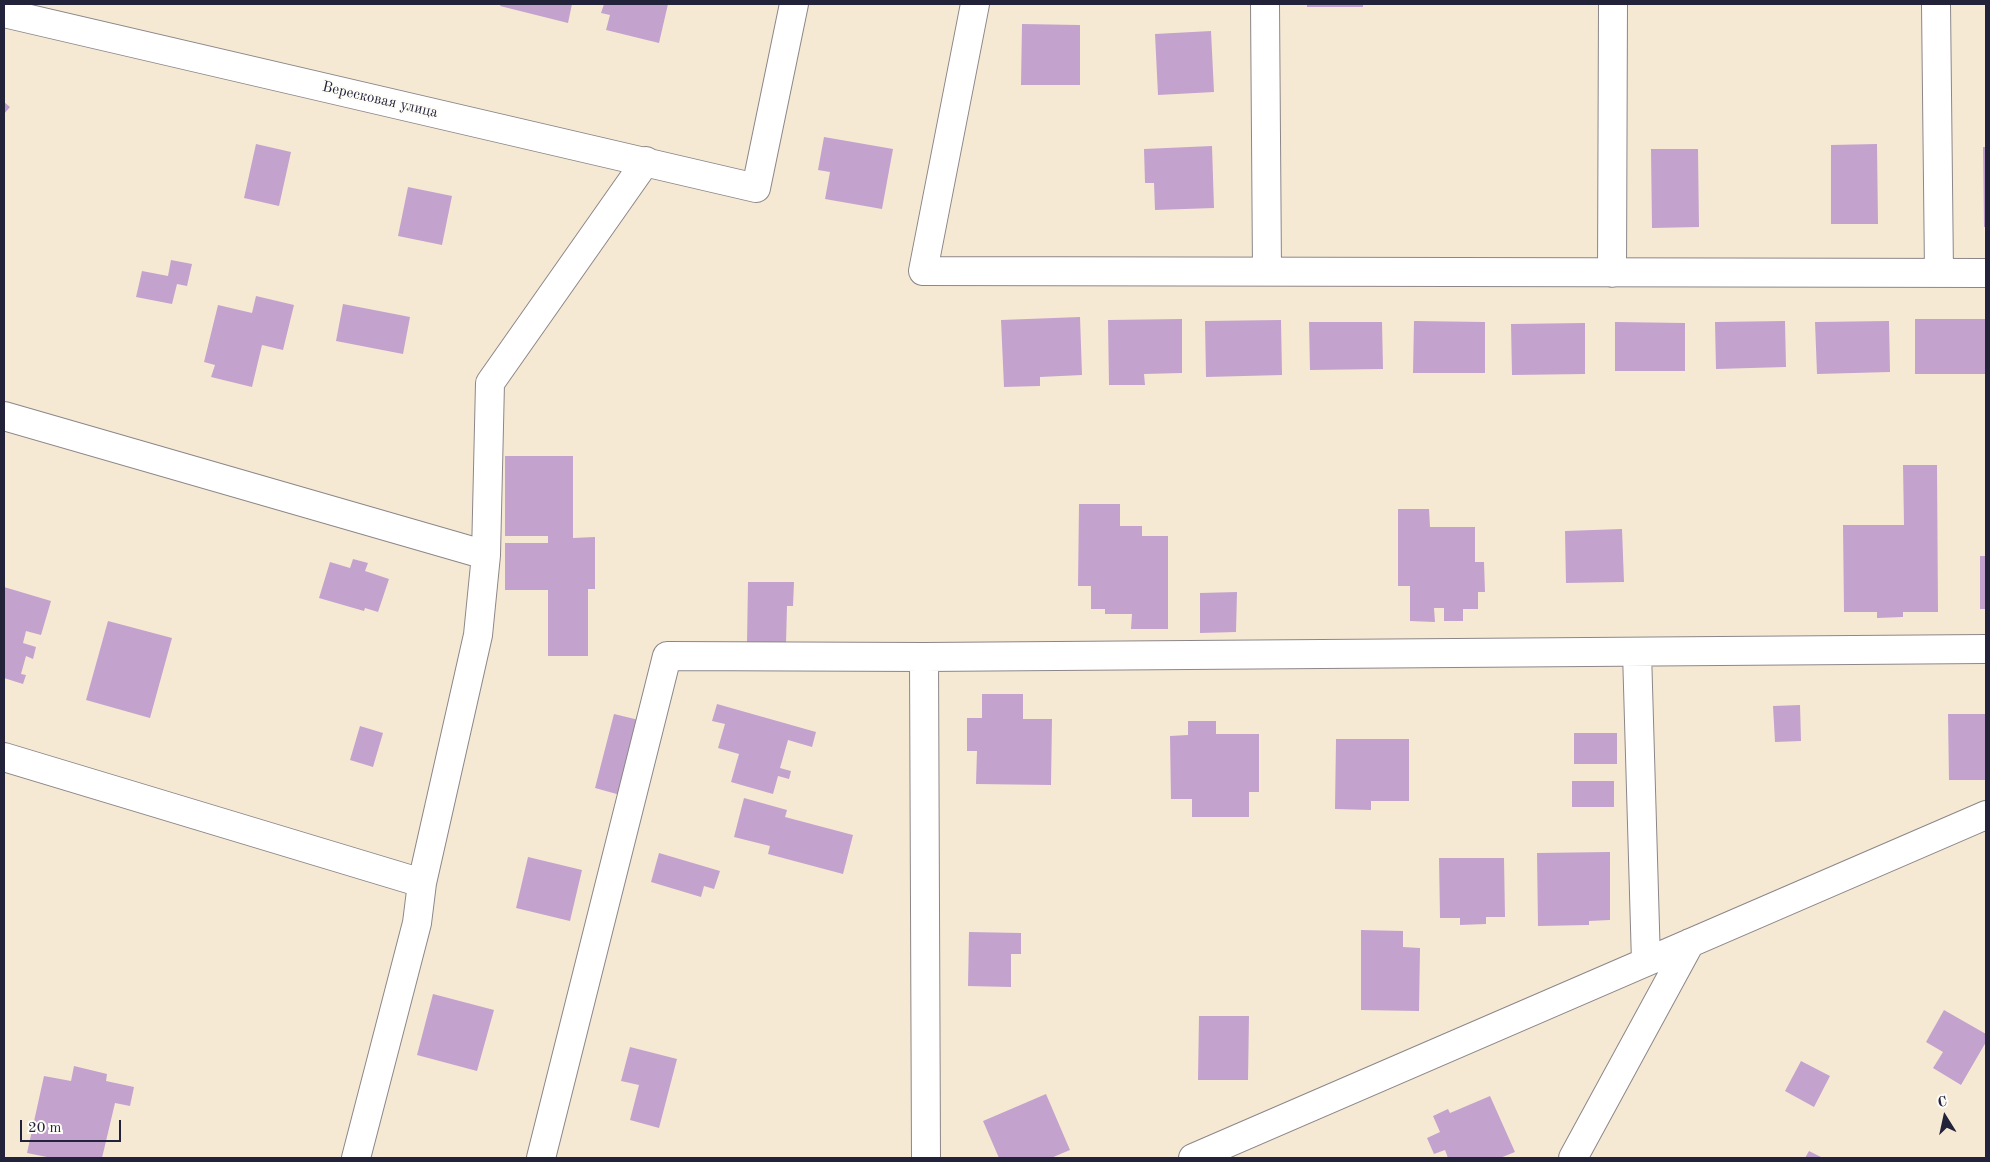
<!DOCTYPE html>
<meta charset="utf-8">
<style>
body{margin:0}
#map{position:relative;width:1990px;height:1162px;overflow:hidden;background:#f6e9d4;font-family:"Old Standard TT",serif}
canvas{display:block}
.frame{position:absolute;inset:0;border:5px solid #22223b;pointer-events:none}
.north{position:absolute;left:1920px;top:1092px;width:50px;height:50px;-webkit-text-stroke:4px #fdfcf7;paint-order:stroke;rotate:350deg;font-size:14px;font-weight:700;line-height:20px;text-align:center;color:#22223b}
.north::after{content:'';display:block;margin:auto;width:18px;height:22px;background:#22223b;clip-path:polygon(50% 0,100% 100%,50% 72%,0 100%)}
.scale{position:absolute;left:20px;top:1120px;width:101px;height:22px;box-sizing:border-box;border:2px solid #22223b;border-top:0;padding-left:6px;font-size:15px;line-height:18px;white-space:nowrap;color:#22223b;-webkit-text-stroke:4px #fdfcf7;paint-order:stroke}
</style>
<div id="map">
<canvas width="1990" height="1162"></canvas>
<div class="frame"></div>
<div class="north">С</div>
<div class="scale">20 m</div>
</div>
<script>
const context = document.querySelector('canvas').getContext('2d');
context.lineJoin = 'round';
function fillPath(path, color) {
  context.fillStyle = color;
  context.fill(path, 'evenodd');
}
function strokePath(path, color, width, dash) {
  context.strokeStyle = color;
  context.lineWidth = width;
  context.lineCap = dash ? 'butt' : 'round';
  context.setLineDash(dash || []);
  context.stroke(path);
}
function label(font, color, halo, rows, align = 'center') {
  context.font = font + ' "Old Standard TT",serif';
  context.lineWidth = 4.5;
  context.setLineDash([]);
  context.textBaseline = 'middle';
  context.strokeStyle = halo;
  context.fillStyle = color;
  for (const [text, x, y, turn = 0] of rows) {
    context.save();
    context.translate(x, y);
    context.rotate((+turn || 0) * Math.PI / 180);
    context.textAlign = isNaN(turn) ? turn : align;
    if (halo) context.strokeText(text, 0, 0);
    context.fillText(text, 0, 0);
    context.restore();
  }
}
const building = new Path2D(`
 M501,4H572L568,23L500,6Z
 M604,4H668L659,43L606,30L610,15L601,13Z
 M1307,4H1363V7H1307Z
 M1022,24L1080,25V85H1021Z
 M1211,31L1214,92L1158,95L1155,34Z
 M4,102L10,107L4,114Z
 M824,137L893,149L882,209L825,199L830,172L818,170Z
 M256,144L291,152L279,206L244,198Z
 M1877,144L1878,224H1831V145Z
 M1212,146L1214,208L1155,210L1154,183H1145L1144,149Z
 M1983,147H1986V227H1984Z
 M1651,149H1698L1699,227L1652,228Z
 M408,187L452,196L442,245L398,236Z
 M171,260L192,264L187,286L177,284L172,304L136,297L142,271L168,276Z
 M256,296L294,305L283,350L262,345L252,387L211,377L215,365L204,362L218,305L252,313Z
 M343,304L410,317L403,354L336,341Z
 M1080,317L1082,375L1040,377V386L1004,387L1001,320Z
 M1182,319V373L1144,374L1145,385H1109L1108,320Z
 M1915,319H1986V374H1915Z
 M1281,320L1282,375L1206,377L1205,321Z
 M1414,321L1485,322V373H1413Z
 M1785,321L1786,367L1716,369L1715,322Z
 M1889,321L1890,372L1817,374L1815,322Z
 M1309,322H1382L1383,369L1310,370Z
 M1615,322L1685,323V371H1615Z
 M1585,323V374L1512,375L1511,324Z
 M505,456H573V538L595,537V589H588V656H548V590H505V543H548V536H505Z
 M1903,465H1937L1938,612H1903V617L1877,618V612H1844L1843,525H1904Z
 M1079,504H1120V526H1142V536H1168V629H1131L1132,614H1105V609H1091V586H1078Z
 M1398,509H1429L1430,527H1475V562H1484L1485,592H1478V609H1463V621H1444V608H1434L1435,622L1410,621V586H1398Z
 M1622,529L1624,582L1566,583L1565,531Z
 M1980,556H1986V609H1980Z
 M353,559L368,563L365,571L389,579L378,612L365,608L364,611L319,598L330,562L350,568Z
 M748,582H794L793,606H787L786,644H747Z
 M4,587L51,601L41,635L26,631L23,643L36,647L33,659L26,656L21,674L26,675L23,684L4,678Z
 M1237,592L1236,632L1200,633V593Z
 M108,621L172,638L150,718L86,700Z
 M982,694H1023V719H1052L1051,785L976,784L977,751H967V718H982Z
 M717,704L816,732L812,747L788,740L780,768L791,771L789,779L778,776L773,794L731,782L739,754L718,748L725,724L712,721Z
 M1800,705L1801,741L1775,742L1773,706Z
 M614,714L643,721L624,796L595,788Z
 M1948,714H1986V780H1949Z
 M1188,721H1216V734H1259V792H1249V817H1192V799H1171L1170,736L1188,735Z
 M360,726L383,733L373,767L350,760Z
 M1574,733H1617V764H1574Z
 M1336,739H1409V801H1371V810L1335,809Z
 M1572,781H1614V807H1572Z
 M744,798L787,810L785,817L853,835L843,874L768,854L770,846L734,837Z
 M1610,852V920L1589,921V925L1538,926L1537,853Z
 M659,853L720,871L714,889L704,886L701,897L651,882Z
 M528,857L582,870L570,921L516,908Z
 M1439,858H1504L1505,917H1486V924L1460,925V918H1440Z
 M1361,930L1403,931V947L1420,948L1419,1011L1361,1010Z
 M969,932L1021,933V954H1011V987L968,986Z
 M433,994L494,1010L477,1071L417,1055Z
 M1944,1010L1986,1034V1042L1961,1085L1933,1068L1943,1052L1926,1042Z
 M1199,1016H1249L1248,1080H1198Z
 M630,1047L677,1059L659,1128L630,1120L639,1085L621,1081Z
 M1801,1061L1830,1076L1814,1107L1785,1091Z
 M74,1066L107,1074L106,1081L134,1087L130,1106L115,1103L102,1158H52L27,1153L44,1076L71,1081Z
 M1046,1094L1070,1150L1051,1158H999L983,1121Z
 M1490,1096L1515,1152L1500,1158H1448L1445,1150L1434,1154L1427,1138L1440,1132L1433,1116L1448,1109L1450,1113Z
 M1809,1151L1823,1158H1805Z`);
const minor = new Path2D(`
 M975,4L923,271L1986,273
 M1265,4L1267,271
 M1936,4L1939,273
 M4,13L756,188L794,4
 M1612,273L1613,4
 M4,416L486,555
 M1637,652L1646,962
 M924,657L926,1158
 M4,757L422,883
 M356,1158L417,923L422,883L478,635L486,555L490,383L646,161
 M541,1158L667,656L924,657L1986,649
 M1193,1158L1986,815
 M1573,1158L1690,943`);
const streetNames = [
 ["Вересковая улица",380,100,13]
];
fillPath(building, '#c3a2ce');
strokePath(minor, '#8c8688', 30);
strokePath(minor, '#fff', 28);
label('15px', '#22223b', '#fdfcf7', streetNames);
</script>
